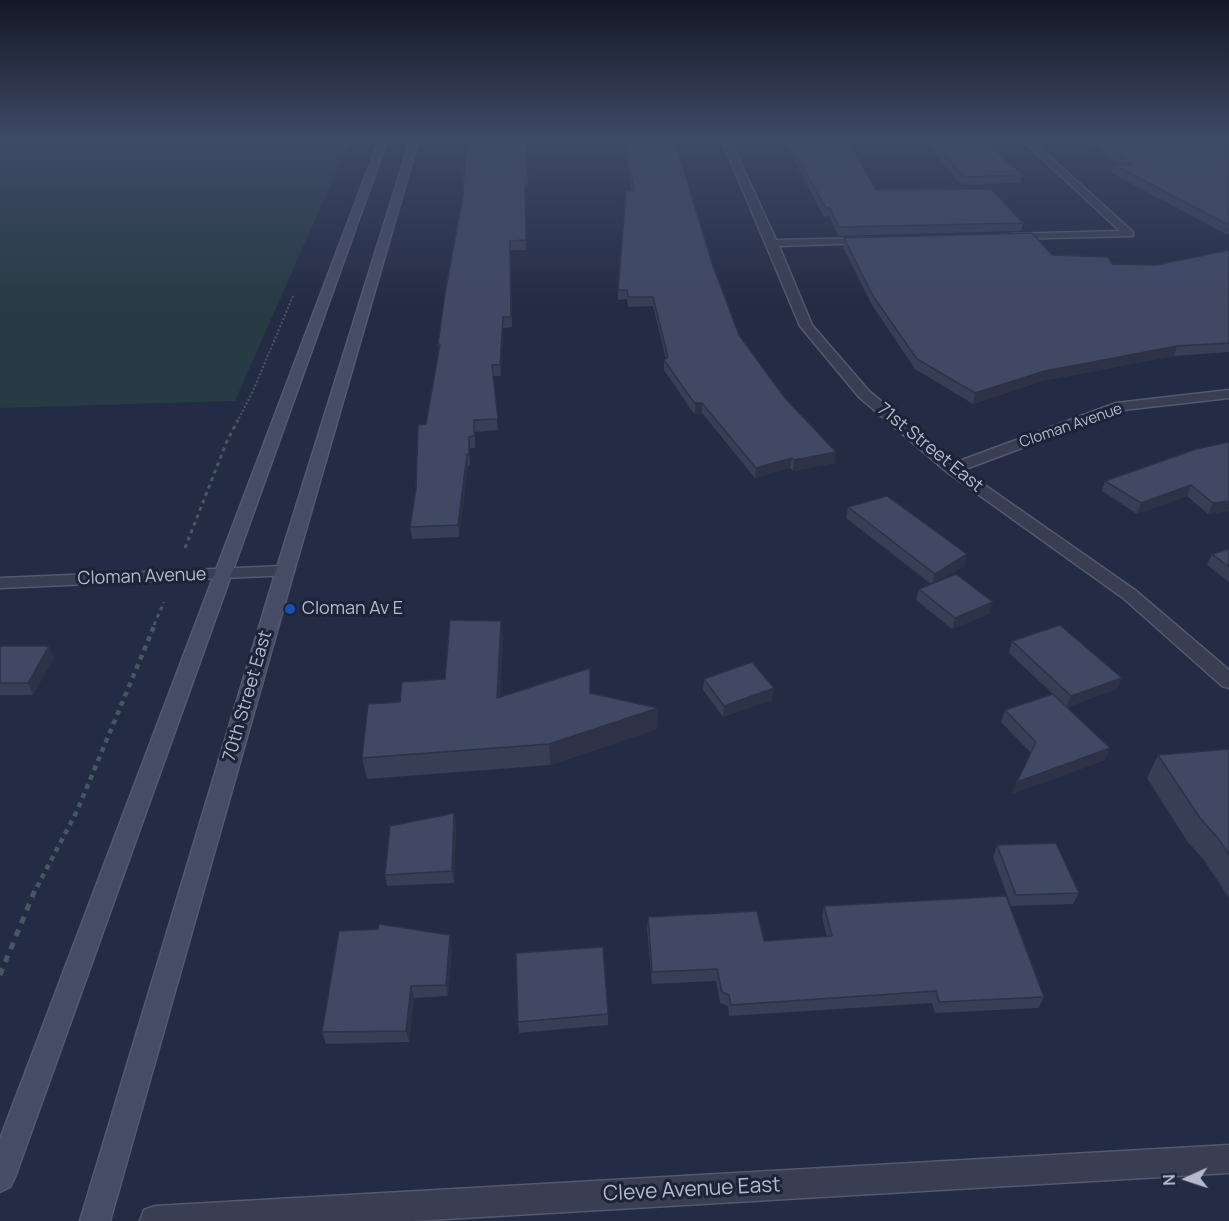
<!DOCTYPE html>
<style>
body{margin:0}
#map{position:relative;width:1229px;height:1221px;overflow:hidden;background:#242b44;font-family:Manrope,sans-serif}
canvas{display:block}
.north{position:absolute;left:1157px;top:1149px;width:60px;height:60px;-webkit-text-stroke:4px #1d2338;paint-order:stroke;rotate:267deg;font-size:16px;font-weight:700;line-height:24px;text-align:center;color:#b6bacd}
.north::after{content:'';display:block;margin:auto;width:21px;height:27px;background:#b6bacd;clip-path:polygon(50% 0,100% 100%,50% 72%,0 100%)}
</style>
<div id="map">
<canvas width="1229" height="1221"></canvas>
<div class="north">N</div>
</div>
<script>
const context = document.querySelector('canvas').getContext('2d');
context.lineJoin = 'round';
function fillPath(path, color) {
  context.fillStyle = color;
  context.fill(path, 'evenodd');
}
function strokePath(path, color, width, dash) {
  context.strokeStyle = color;
  context.lineWidth = width;
  context.lineCap = dash ? 'butt' : 'round';
  context.setLineDash(dash || []);
  context.stroke(path);
}
function label(font, color, halo, rows, align = 'center') {
  context.font = font + ' Manrope,sans-serif';
  context.lineWidth = 6;
  context.setLineDash([]);
  context.textBaseline = 'middle';
  context.strokeStyle = halo;
  context.fillStyle = color;
  for (const [text, x, y, turn = 0] of rows) {
    context.save();
    context.translate(x, y);
    context.rotate((+turn || 0) * Math.PI / 180);
    context.textAlign = isNaN(turn) ? turn : align;
    if (halo) context.strokeText(text, 0, 0);
    context.fillText(text, 0, 0);
    context.restore();
  }
}
const green = new Path2D(`
 M0,138H351L235,401L0,408Z`);
const pathFar3 = new Path2D(`
 M237,422L253,391L293,296`);
const pathFar2 = new Path2D(`
 M185,548L227,441L238,420
 M154,625L164,602`);
const pathFar1 = new Path2D(`
 M37,887L77,811L155,624`);
const path = new Path2D(`
 M0,975L37,885`);
const street = new Path2D(`
 M721,138H729L776,240L870,238V242L866,243L779,246L812,325L869,391L954,463L1116,403L1229,390V398L1123,410L963,470L1135,590L1229,670V688L1222,686L1123,598L947,472L859,397L800,326Z
 M1020,138H1029L1133,232V236L1007,239V235L1011,234L1120,231Z
 M285,566L291,567L294,571L291,575L0,588V578Z
 M1229,1145V1173L413,1221H140L144,1210L155,1206Z`);
const secondary = new Path2D(`
 M380,138H388L15,1177L10,1187L0,1192V1139Z
 M411,138H419L294,571L110,1221H80L276,571Z`);
const wall = new Path2D(`
 M622,138H674L713,266L739,335L785,398L835,463L793,471L790,468L755,478L702,413L695,414L692,411L664,370V360L666,359L653,306L628,307L627,299L618,300V290L632,191Z
 M782,138H846L876,190L1023,223L1021,231L838,236L829,216L824,217Z
 M922,138H981L1022,175L1020,183L961,185Z
 M1085,138H1229V234H1226L1111,173L1114,165H1119Z
 M527,161L528,185H526V250H510L512,327L503,328L501,376H493L498,430L475,432V448H470V466H468L459,537L412,539L410,527L426,424L439,352L438,344Z
 M844,238L1052,255L1112,264L1156,265L1229,250V352L1174,356L1042,381L973,404L915,369L872,305L843,247Z
 M1229,442V511L1208,514L1187,496L1137,514L1102,491L1105,481Z
 M848,507L967,554L964,566L939,581L989,614L952,629L916,600L919,589L931,584L846,518Z
 M1229,549V582L1207,565L1212,554Z
 M501,621L503,641L500,697L590,693L658,708L657,729L551,765L367,779L362,758L400,702L445,679Z
 M1012,641L1122,678L1117,689L1067,707L1110,748L1105,760L1012,794L1017,782L1031,753L1001,722L1005,710L1053,694L1009,653Z
 M0,646L54,657L33,695H0Z
 M704,679L772,700L723,717L703,690Z
 M1229,749V898L1204,860L1187,841L1147,778L1158,755Z
 M456,825L454,883L387,886L385,875Z
 M997,845L1079,893L1073,904L1011,906L993,857Z
 M824,906L1044,997L1039,1008L935,1013L932,1003L729,1016L728,1006L720,1003L716,981L652,984L647,929L648,917L764,941L827,937L822,917Z
 M452,947L448,996L414,998L409,1042L326,1044L322,1032Z
 M608,1014V1025L519,1033L518,1022Z`);
const shadedWall = new Path2D(`
 M503,317V328L501,376L500,365Z
 M1177,346L1174,356L1042,381L973,404L975,393L1045,371Z
 M695,403H702V413L695,414Z
 M469,437L470,448V466L469,454Z
 M836,452L835,463L793,471L794,460Z
 M467,454L468,466L459,537L458,525Z
 M792,458L790,468L755,478L756,468Z
 M1191,485L1187,496L1137,514L1141,503Z
 M1229,501V511L1208,514L1213,503Z
 M967,554L964,566L932,585L935,574Z
 M993,602L989,614L952,629L955,618Z
 M501,621L503,641L499,719L497,698Z
 M49,646L54,657L33,695L28,683Z
 M1122,678L1117,689L1066,707L1071,696Z
 M774,688L772,700L723,717L724,706Z
 M658,708L657,729L551,765L549,744Z
 M1110,748L1105,760L1012,794L1017,782Z
 M454,813L456,825L454,883L452,871Z
 M450,935L452,947L448,996L446,985Z
 M411,986L414,998L409,1042L406,1031Z`);
const building = new Path2D(`
 M470,138H528L526,153L528,176H525L526,240L510,241L511,317H503L500,365H492L498,419L474,420V436L469,437V454H467L458,525L410,527L416,489L418,425L426,424L440,344H438L445,293L463,195L464,169Z
 M624,138H674L713,266L739,335L785,398L836,452L794,460L792,458L756,468L702,403H695L693,401L664,360L668,357L653,297H628L627,290H618L626,191H634Z
 M786,138H846L876,190L991,189L1023,223L839,227L830,208H826Z
 M930,138H981L1022,175L963,177Z
 M1096,138H1229V225L1114,165L1131,164Z
 M1032,233L1052,255L1108,257L1112,264L1156,265L1229,250V343L1177,346L1045,371L975,393L917,359L873,296L844,238Z
 M1229,442V501L1213,503L1191,485L1141,503L1105,481L1196,449Z
 M887,496L967,554L935,574L848,507Z
 M1229,549V567L1212,554Z
 M956,574L993,602L955,618L919,589Z
 M450,620L501,621L497,698L590,668V693L658,708L549,744L362,758L368,704L400,702L402,682L445,679Z
 M1060,625L1122,678L1071,696L1012,641Z
 M0,646H49L28,683H0Z
 M752,662L774,688L724,706L704,679Z
 M1053,694L1110,748L1017,782L1036,742L1005,710Z
 M1229,749V854L1217,837L1200,818L1158,755Z
 M454,813L452,871L385,875L390,826Z
 M1056,843L1079,893L1016,895L997,845Z
 M1006,896L1044,997L939,1002L936,991L731,1005L729,995L722,992L717,969L652,972L648,917L757,911L764,941L832,936L824,906Z
 M379,924L450,935L446,985L411,986L406,1031L322,1032L339,931L378,929Z
 M603,947L608,1014L518,1022L516,953Z`);
const markers = [
 [290,609,6,"#1a4fb4"]
];
const farStreetnames = [
 ["Cloman Avenue",1071,426,-19]
];
const streetNames = [
 ["71st Street East",930,448,39],
 ["Cloman Avenue",142,577,-2],
 ["70th Street East",248,696,-74]
];
const poiNames = [
 ["Cloman Av E",302,609]
];
const nearStreetnames = [
 ["Cleve Avenue East",692,1190,-3]
];
fillPath(green, '#263b44');
strokePath(street, '#54596d', 3);
strokePath(secondary, '#54596d', 3);
strokePath(pathFar3, '#445861', 2, [2, 2]);
strokePath(pathFar2, '#445861', 3, [4, 4]);
strokePath(pathFar1, '#445861', 4.5, [5, 5]);
strokePath(path, '#445861', 5, [7, 7]);
fillPath(street, '#393e53');
fillPath(secondary, '#464c66');
fillPath(wall, '#373e56');
fillPath(shadedWall, '#2d3246');
fillPath(building, '#404864');
strokePath(building, '#2d3246', 1.5);
const sky = context.createLinearGradient(0, 0, 0, 309);
sky.addColorStop(0, '#141825');
sky.addColorStop(0.45, '#3f4a67');
sky.addColorStop(1, '#3f4a6700');
context.fillStyle = sky;
context.fillRect(0, 0, 1229, 309);
for (const [x, y, r, color] of markers) {
  const dot = new Path2D();
  dot.arc(x, y, r, 0, 2 * Math.PI);
  context.fillStyle = color;
  context.fill(dot);
  strokePath(dot, '#1d2338', 2);
}
label('15px', '#b6bacd', '#1d2338', farStreetnames);
label('18px', '#b6bacd', '#1d2338', streetNames);
label('18px', '#b6bacd', '#1d2338', poiNames, 'left');
label('21px', '#b6bacd', '#1d2338', nearStreetnames);
</script>
